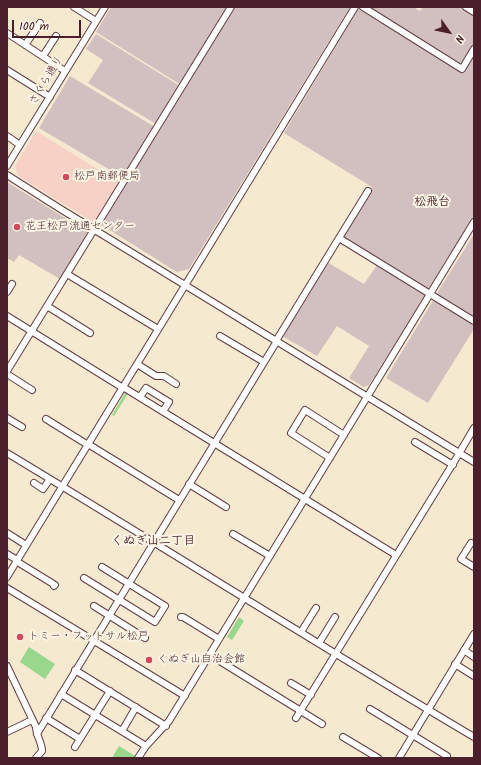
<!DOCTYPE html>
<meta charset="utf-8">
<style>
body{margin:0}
#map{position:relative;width:481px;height:765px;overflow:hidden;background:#f5e9d0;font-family:Kalam,sans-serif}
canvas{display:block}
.frame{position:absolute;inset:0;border:8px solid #4a1f2b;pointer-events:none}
.north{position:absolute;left:429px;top:12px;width:40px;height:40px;-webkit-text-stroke:3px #fcf5e5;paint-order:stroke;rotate:123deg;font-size:11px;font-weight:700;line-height:16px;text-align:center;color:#4a1f2b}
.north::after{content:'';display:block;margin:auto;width:14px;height:18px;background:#4a1f2b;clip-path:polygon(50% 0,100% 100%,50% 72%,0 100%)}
.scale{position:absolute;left:12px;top:20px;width:69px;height:18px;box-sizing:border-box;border:2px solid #4a1f2b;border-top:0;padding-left:5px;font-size:12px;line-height:14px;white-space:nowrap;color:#4a1f2b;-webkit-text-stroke:3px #fcf5e5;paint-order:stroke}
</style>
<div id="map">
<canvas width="481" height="765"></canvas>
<div class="frame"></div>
<div class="north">N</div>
<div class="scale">100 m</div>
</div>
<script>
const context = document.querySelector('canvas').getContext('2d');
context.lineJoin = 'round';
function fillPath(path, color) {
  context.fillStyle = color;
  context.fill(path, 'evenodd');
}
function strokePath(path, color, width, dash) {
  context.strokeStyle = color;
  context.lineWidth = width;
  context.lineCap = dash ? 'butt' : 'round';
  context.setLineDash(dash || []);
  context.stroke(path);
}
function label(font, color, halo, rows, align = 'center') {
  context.font = font + ' Kalam,"Klee One",sans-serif';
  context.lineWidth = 4;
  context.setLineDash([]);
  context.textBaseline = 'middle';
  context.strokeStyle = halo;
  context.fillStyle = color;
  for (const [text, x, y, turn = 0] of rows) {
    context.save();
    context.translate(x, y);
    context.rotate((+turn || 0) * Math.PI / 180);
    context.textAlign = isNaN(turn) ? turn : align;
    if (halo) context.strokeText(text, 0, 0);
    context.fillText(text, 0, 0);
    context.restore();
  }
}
const built = new Path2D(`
 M36,131L120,183L95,223L18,176L15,166Z`);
const industrial = new Path2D(`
 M111,7H229L181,85L96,32Z
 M234,7H350L189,269L177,272L100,224Z
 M368,7H413L420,11L423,7H462L474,14V44L462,64Z
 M358,9L462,72L474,54V216L428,290L342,238L372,187L284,133Z
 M96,34L180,86L156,124L88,83L103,60L86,49Z
 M70,76L155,127L122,177L39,128Z
 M7,182L89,233L60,279L19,255L14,262L7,258Z
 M474,234V318L436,295Z
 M327,262L364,284L377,265L427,295L369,385L364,387L349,378L369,346L337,326L317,356L282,336Z
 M434,299L474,324V329L428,403L386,378Z`);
const green = new Path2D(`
 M129,392L114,416L112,415L125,393Z
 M239,617L244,621L232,640L227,637Z
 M29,647L55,664L45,679L20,662Z
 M119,746L135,756L134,758H116L113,756Z`);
const minor = new Path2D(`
 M74,7L96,21
 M363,7L462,69L474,49
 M466,7L474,12
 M7,33L65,71
 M25,45L40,23
 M43,56L56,36
 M7,70L50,97
 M7,136L20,145
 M7,166L105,7
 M7,175L59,208L474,462
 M339,238L368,191
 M67,274L158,329
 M7,292L12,284
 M47,306L90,333
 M7,316L123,388
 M220,336L264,362
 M276,341L339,238L474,321
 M137,364L156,376H164L176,384
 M7,371L231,7
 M7,374L32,390
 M123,387L396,555
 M140,397L146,388L169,402L163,411
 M7,418L22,427
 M46,419L88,445
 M415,442L453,465
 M88,444L179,500
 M7,453C163,547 317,644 474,737
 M330,458L291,433L305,410L344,435
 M34,483L43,489L50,479
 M189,484L226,507
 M7,533L26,545
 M233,534L270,556
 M471,543L461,559L474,567
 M7,554L17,560
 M16,561L55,585L54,586
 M7,577L355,7
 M84,578L155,622L165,606L102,567
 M7,588L185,696
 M94,606L145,638
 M181,617H183L219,639
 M301,632L316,608
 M319,643L335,617
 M464,650L474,657
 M210,655L322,724
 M455,664L474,676
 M7,666L36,727C36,736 42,742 42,751L36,758
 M75,670L166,726
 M291,683L311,695
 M61,694L146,746
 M370,709L447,756
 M46,718L80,739
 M296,718L457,457L474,428
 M122,731L136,707
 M7,732L32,720
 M37,734L277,341
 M343,737L378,758
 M75,747L110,691
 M138,758L146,746L169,721L474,222
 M399,758L474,634`);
const markers = [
 [66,177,4,"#d1495b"],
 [17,227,4,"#d1495b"],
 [20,637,4,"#d1495b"],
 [149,660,4,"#d1495b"]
];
const streetNames = [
 ["さくら通り",47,81,-59]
];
const poiNames = [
 ["松戸南郵便局",74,177],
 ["花王松戸流通センター",25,227],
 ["トミー・フットサル松戸",28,637],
 ["くぬぎ山自治会館",157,660]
];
const neighbourhoodNames = [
 ["松飛台",432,203],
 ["くぬぎ山二丁目",153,542]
];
fillPath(built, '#f7d1c6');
fillPath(industrial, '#d2bfbf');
fillPath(green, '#98d78c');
strokePath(minor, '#643d44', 8);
strokePath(minor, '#fff', 6);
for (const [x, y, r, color] of markers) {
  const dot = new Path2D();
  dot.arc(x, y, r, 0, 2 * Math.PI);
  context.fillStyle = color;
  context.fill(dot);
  strokePath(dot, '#fcf5e5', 1.5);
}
label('11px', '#4a1f2b', '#fcf5e5', streetNames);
label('11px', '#4a1f2b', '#fcf5e5', poiNames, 'left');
label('bold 12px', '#4a1f2b', '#fcf5e5', neighbourhoodNames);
</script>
